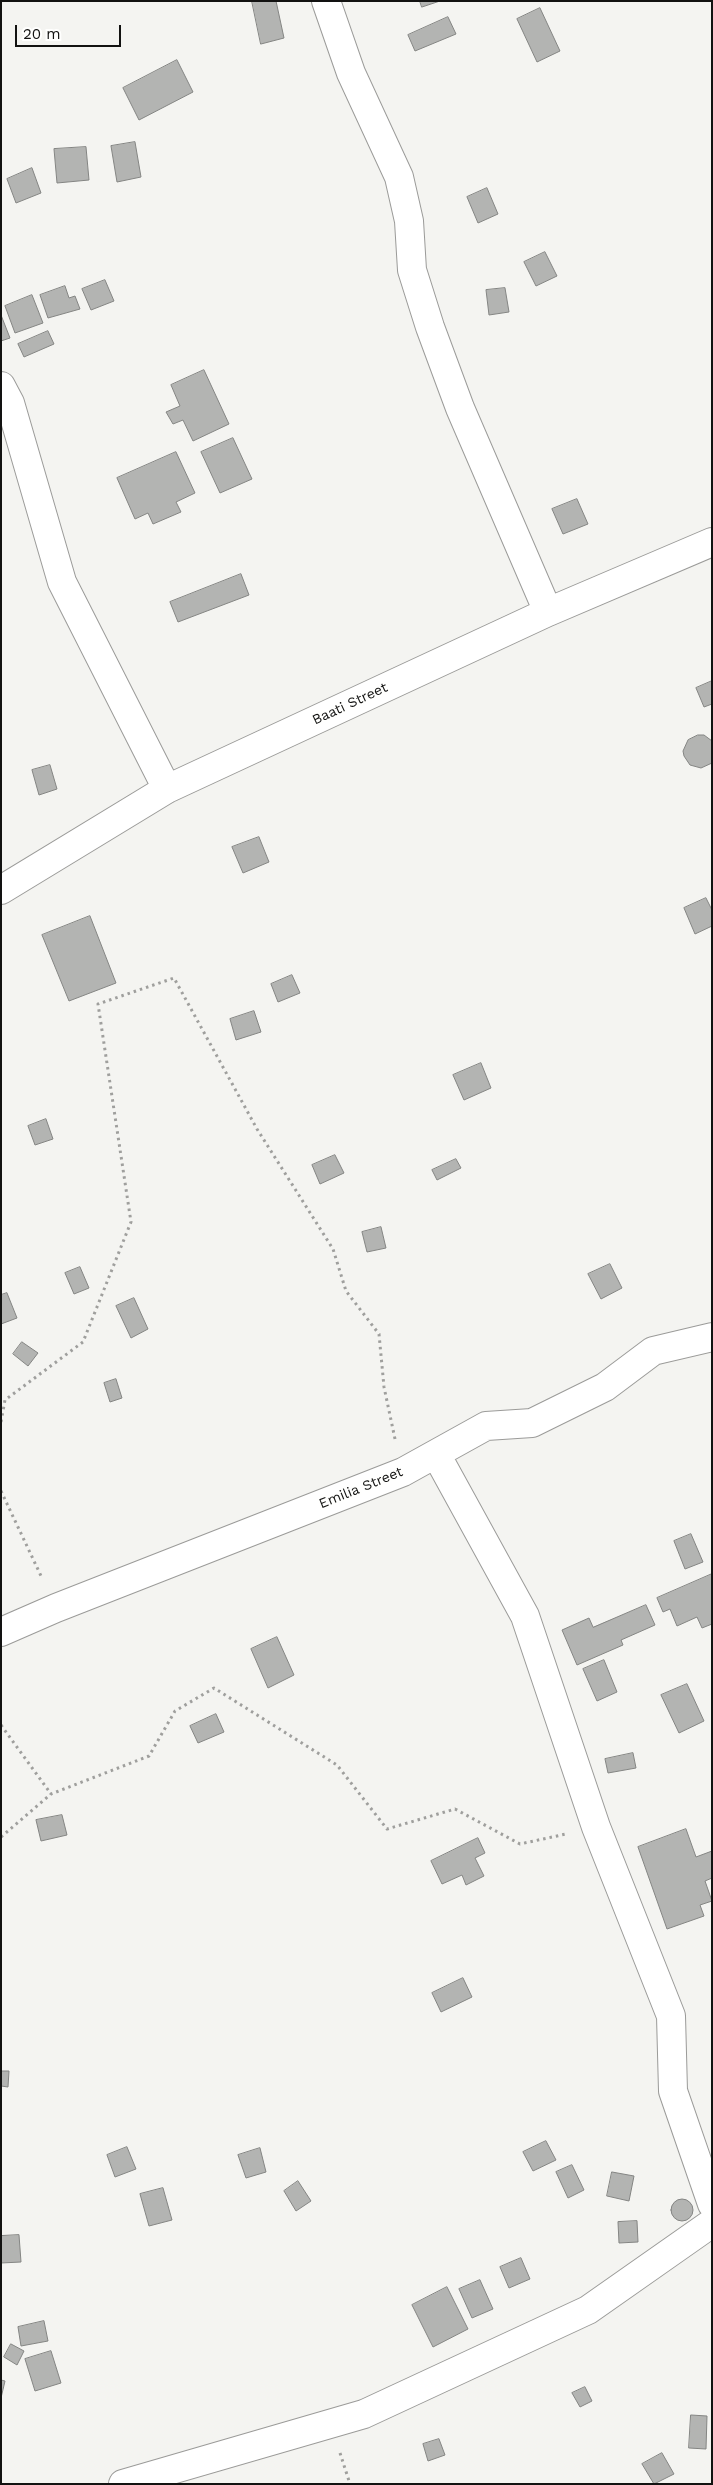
<!DOCTYPE html>
<style>
body{margin:0}
#map{position:relative;width:713px;height:2485px;overflow:hidden;background:#f4f4f1;font-family:"Work Sans",sans-serif}
canvas{display:block}
.frame{position:absolute;inset:0;border:2px solid #121211;pointer-events:none}
.scale{position:absolute;left:15px;top:25px;width:106px;height:22px;box-sizing:border-box;border:2px solid #121211;border-top:0;padding-left:6px;font-size:15px;line-height:18px;white-space:nowrap;color:#121211;-webkit-text-stroke:4px #fffffe;paint-order:stroke}
</style>
<div id="map">
<canvas width="713" height="2485"></canvas>
<div class="frame"></div>
<div class="scale">20 m</div>
</div>
<script>
const context = document.querySelector('canvas').getContext('2d');
context.lineJoin = 'round';
function fillPath(path, color) {
  context.fillStyle = color;
  context.fill(path, 'evenodd');
}
function strokePath(path, color, width, dash) {
  context.strokeStyle = color;
  context.lineWidth = width;
  context.lineCap = dash ? 'butt' : 'round';
  context.setLineDash(dash || []);
  context.stroke(path);
}
function label(font, color, halo, rows, align = 'center') {
  context.font = font + ' "Work Sans",sans-serif';
  context.lineWidth = 4;
  context.setLineDash([]);
  context.textBaseline = 'middle';
  context.strokeStyle = halo;
  context.fillStyle = color;
  for (const [text, x, y, turn = 0] of rows) {
    context.save();
    context.translate(x, y);
    context.rotate((+turn || 0) * Math.PI / 180);
    context.textAlign = isNaN(turn) ? turn : align;
    if (halo) context.strokeText(text, 0, 0);
    context.fillText(text, 0, 0);
    context.restore();
  }
}
const building = new Path2D(`
 M252,1H276L284,38L261,44Z
 M420,1H440L422,7Z
 M540,8L560,51L537,62L517,19Z
 M448,17L456,34L415,51L408,35Z
 M177,60L193,92L139,120L123,88Z
 M135,142L141,177L117,182L111,146Z
 M86,147L89,180L57,183L54,149Z
 M32,168L41,193L16,203L7,179Z
 M487,188L498,214L478,223L467,197Z
 M545,252L557,276L536,286L524,262Z
 M105,280L114,301L91,310L82,289Z
 M65,286L69,298L75,296L80,309L48,318L40,295Z
 M505,288L509,312L489,315L486,290Z
 M32,295L43,323L15,333L5,306Z
 M1,315L10,338L1,341Z
 M48,331L54,344L24,357L18,344Z
 M204,370L229,424L193,441L183,420L173,424L166,412L180,406L171,385Z
 M233,438L252,479L220,493L201,452Z
 M176,452L195,493L176,502L181,512L153,524L148,513L135,519L117,478Z
 M577,499L588,524L563,534L552,509Z
 M241,574L249,595L178,622L170,602Z
 M712,681V704L704,707L696,688Z
 M698,735H704L712,741V763L701,768L690,765L684,756L683,751L688,740Z
 M50,765L57,789L39,795L32,770Z
 M259,837L269,862L243,873L232,847Z
 M706,898L712,910V926L695,934L684,908Z
 M90,916L116,983L69,1001L42,935Z
 M292,975L300,993L278,1002L271,984Z
 M254,1011L261,1032L236,1040L230,1019Z
 M481,1063L491,1088L464,1100L453,1075Z
 M46,1119L53,1139L35,1145L28,1126Z
 M335,1155L344,1173L320,1184L312,1165Z
 M456,1159L461,1168L437,1180L432,1170Z
 M381,1227L386,1248L367,1252L362,1232Z
 M610,1264L622,1288L601,1299L588,1274Z
 M80,1267L89,1288L74,1294L65,1273Z
 M7,1293L17,1318L1,1324V1295Z
 M134,1298L148,1329L131,1338L116,1306Z
 M22,1342L38,1353L28,1366L13,1354Z
 M116,1379L122,1398L110,1402L104,1383Z
 M691,1534L703,1562L685,1569L674,1541Z
 M712,1574V1624L702,1628L697,1617L677,1626L670,1609L663,1612L657,1598Z
 M646,1605L655,1625L621,1640L623,1645L577,1665L562,1630L589,1618L593,1627Z
 M277,1637L294,1675L268,1688L251,1649Z
 M604,1660L617,1692L597,1701L583,1669Z
 M687,1684L704,1721L679,1733L661,1695Z
 M216,1714L224,1732L198,1743L190,1726Z
 M633,1753L636,1768L608,1773L605,1759Z
 M62,1815L67,1835L41,1841L36,1820Z
 M686,1829L696,1857L712,1851V1878L705,1881L712,1901L700,1905L704,1916L667,1929L638,1847Z
 M478,1838L485,1853L475,1858L484,1876L466,1885L462,1875L442,1884L431,1861Z
 M463,1978L472,1997L441,2012L432,1993Z
 M1,2071H9L8,2087L1,2086Z
 M546,2141L556,2160L533,2171L523,2152Z
 M127,2147L136,2169L115,2177L107,2155Z
 M260,2148L266,2172L246,2178L238,2155Z
 M572,2165L584,2190L568,2198L556,2172Z
 M612,2172L634,2176L629,2201L607,2196Z
 M298,2181L311,2201L296,2211L284,2191Z
 M163,2188L172,2220L149,2226L140,2194Z
 M671 2210a11 11 0 1 1 22 0a11 11 0 1 1-22 0Z
 M637,2221L638,2242L619,2243L618,2222Z
 M19,2235L21,2262L1,2263V2236Z
 M521,2258L530,2279L509,2288L500,2267Z
 M480,2280L493,2309L472,2318L459,2289Z
 M447,2287L468,2329L433,2347L412,2305Z
 M44,2321L48,2341L21,2346L18,2327Z
 M11,2344L24,2351L17,2365L4,2357Z
 M51,2351L61,2383L35,2391L25,2359Z
 M1,2380L5,2381L1,2398Z
 M585,2387L592,2401L580,2407L572,2393Z
 M691,2415L707,2416L706,2449L689,2448Z
 M439,2439L445,2455L428,2461L423,2444Z
 M662,2453L674,2474L654,2484L642,2464Z`);
const path = new Path2D(`
 M1,1422L5,1400L83,1342L131,1222L98,1004L174,978L257,1129L333,1249L346,1291L379,1334L384,1387L395,1439
 M1,1491L42,1578
 M1,1725L51,1794
 M1,1837L51,1794L149,1756L175,1711L214,1688L337,1765L387,1829L455,1809L520,1844L566,1834
 M340,2453L350,2484`);
const street = new Path2D(`
 M326,1L351,73L399,177L409,221L412,270L430,327L460,408L548,612
 M1,386L10,403L62,582L167,789
 M1,890L167,789L548,612L712,542
 M436,1454L525,1616L596,1827L671,2016L673,2091L712,2204
 M1,1632L56,1608L403,1472L486,1426L532,1423L605,1387L653,1351L712,1337
 M123,2484L364,2414L588,2310L712,2223`);
const streetNames = [
 ["Baati Street",350,704,-25],
 ["Emilia Street",361,1488,-22]
];
fillPath(building, '#b3b4b2');
strokePath(building, '#848583', 1);
strokePath(street, '#9b9b99', 30);
strokePath(path, '#9f9f9d', 3, [2.5, 4]);
strokePath(street, '#fff', 28);
label('14px', '#121211', '#fffffe', streetNames);
</script>
